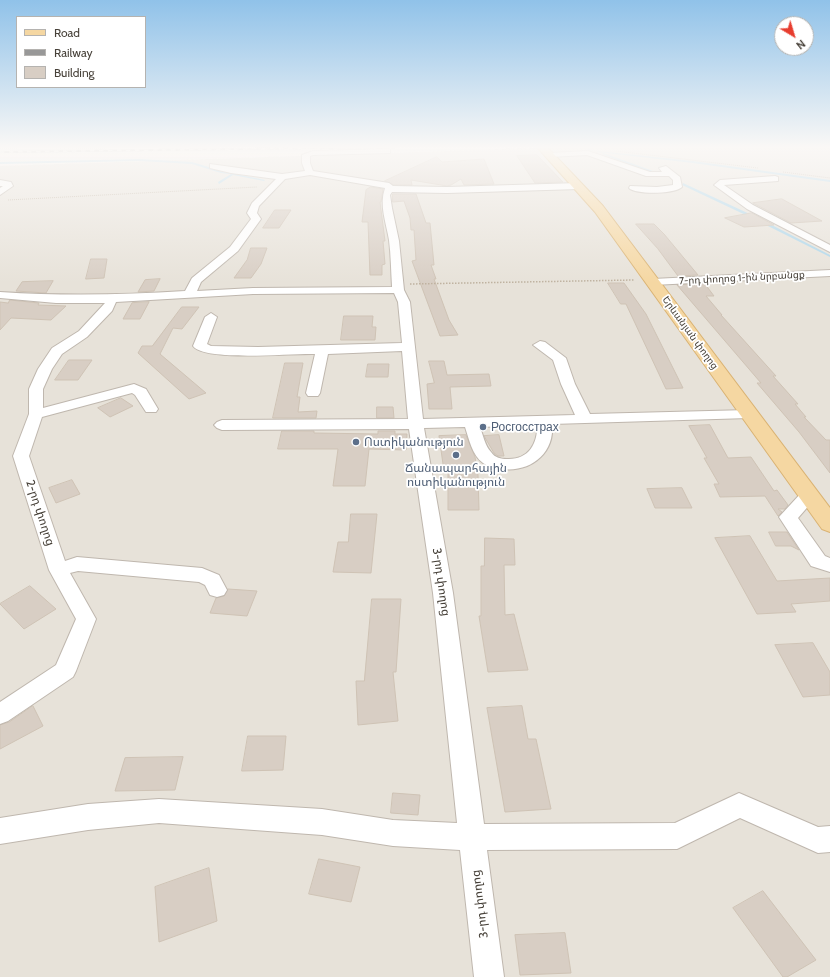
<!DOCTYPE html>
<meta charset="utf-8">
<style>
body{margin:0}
#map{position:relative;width:830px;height:977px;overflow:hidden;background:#f4f0eb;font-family:Cabin,sans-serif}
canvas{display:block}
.legend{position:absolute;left:16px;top:16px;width:130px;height:72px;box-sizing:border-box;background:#fff;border:1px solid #b5b3b0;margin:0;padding:5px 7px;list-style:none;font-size:12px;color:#474139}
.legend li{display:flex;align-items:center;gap:8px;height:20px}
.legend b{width:20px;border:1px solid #b5b3b0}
.north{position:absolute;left:774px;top:16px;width:40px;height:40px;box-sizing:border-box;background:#fff;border:1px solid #b5b3b0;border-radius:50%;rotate:142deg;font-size:11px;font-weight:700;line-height:16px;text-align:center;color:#474139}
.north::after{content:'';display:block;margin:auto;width:14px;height:18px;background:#e73d2f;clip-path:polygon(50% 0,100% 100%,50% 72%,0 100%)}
</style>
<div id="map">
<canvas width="830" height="977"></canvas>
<ul class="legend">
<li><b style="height:5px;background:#f5d7a2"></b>Road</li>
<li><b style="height:5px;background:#989898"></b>Railway</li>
<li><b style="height:11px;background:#d8cec4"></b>Building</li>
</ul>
<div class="north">N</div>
</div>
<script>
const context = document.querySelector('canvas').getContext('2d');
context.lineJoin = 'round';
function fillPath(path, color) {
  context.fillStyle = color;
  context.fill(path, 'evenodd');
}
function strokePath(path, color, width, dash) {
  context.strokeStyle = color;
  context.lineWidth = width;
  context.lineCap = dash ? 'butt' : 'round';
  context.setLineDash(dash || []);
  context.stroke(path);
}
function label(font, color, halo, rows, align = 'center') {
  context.font = font + ' Cabin,"Noto Sans Armenian",sans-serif';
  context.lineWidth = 3.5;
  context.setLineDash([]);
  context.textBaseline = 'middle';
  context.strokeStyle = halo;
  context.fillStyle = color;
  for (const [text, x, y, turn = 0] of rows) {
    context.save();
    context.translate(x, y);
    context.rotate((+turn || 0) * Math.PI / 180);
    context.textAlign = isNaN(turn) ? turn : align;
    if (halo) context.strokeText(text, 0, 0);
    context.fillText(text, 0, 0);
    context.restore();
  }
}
const residential = new Path2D(`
 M565,147H830V977H0V166Z`);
const stream = new Path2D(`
 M580,147H582L593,150L592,151Z
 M598,151L693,161L830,180V182L693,163L597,152Z
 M603,153L653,171V172L651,173L602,154Z
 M140,159L192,162L222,171L265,180L264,181L233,175L219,184L218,182L231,174L221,173L192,164L140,161L0,164V162Z
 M683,183L754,216V217L752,218L682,185Z
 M764,222H766L830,255V257L764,224Z`);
const building = new Path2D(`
 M537,155L563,182L535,183L517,156Z
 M437,157L442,162L484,159L494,184L464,185L461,179L451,185L447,186L411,180L412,185H394L385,181Z
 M371,187L383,189L381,202H380L385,241H383L385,264L382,265V275H370L368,222H362L366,190Z
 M393,194H416L426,223H430L434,265H431L436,279H434L449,320L458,335L440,336L412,261L416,260L414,230H411L410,218L404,201L393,202Z
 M782,199L822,221L791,223L753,203Z
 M275,210H291L279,228H263Z
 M752,213L774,225L744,227L725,218Z
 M636,224H654L664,234L698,275L678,276L658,249Z
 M251,248H267L261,264L251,278H234L247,260Z
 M91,259H107L104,278L86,279Z
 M160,279L154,291L138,292L145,280Z
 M53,281L46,293L16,291L22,282Z
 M608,283H624L646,314L683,388L666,389L626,304H621Z
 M705,284L714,296H706L722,315H721L776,376H773L798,404H795L806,417H804L826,440H830V473L799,432L757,383H761L677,285Z
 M10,300L39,303L38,305L66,306L51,320L11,318L0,330V302L8,303Z
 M149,302L140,319H123L132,303Z
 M182,307H199L182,329L173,328L160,354L206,393L189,399L138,353L142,346H152Z
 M344,316H373L372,327H376L375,340H341Z
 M69,360H92L78,380H55Z
 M429,361H444L447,375L489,374L491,386L450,387L452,409H429L427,384L434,383Z
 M285,363H303L297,397H300L298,412L317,411L316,418H273Z
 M368,364H389L388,377H366Z
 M121,398L133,406L110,417L98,408Z
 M377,407H393L394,418H377Z
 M710,425L728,458L751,457L774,491L777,490L788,505L785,509H778L782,512L778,516L765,496L720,497L714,484H719L704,458H707L689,426Z
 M282,431H314V433L378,434V431H395V434H407L406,450L369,449L365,486H333L338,449H278Z
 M466,435L475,457L478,475L479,510H448V471H444L439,436Z
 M499,435L504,456H498L494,453L484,436Z
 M72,480L80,494L56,503L49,488Z
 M682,488L692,508H655L647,489Z
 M351,514H377L371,573L333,572L338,542H348Z
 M769,532H787L799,550L791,546H776Z
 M750,536L777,581L830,578V601L791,604L796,612L757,614L715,538Z
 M485,538L514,539L515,565H504L505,615L514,614L528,670L488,672L479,616H481V566H484Z
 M30,586L56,609L24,629L0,604Z
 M228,589L257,591L247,616L210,613L216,598L224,596Z
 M372,599H401L396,672H393L398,721L358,725L356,681H364Z
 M813,643L830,672V695L803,697L775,645Z
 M33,706L43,726L0,749V725L9,722Z
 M522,706L528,739H536L551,809L505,812L487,708Z
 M248,736H286L283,770L242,771Z
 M183,757L175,790L115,791L125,758Z
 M393,793L420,795L418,815L391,813Z
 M319,859L360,867L351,902L309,894Z
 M209,868L217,921L159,942L155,887Z
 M763,891L816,960L787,977H783L733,908Z
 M565,933L571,973L520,975L515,935Z`);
const pathFar1 = new Path2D(`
 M0,148L218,147
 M616,151L758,168
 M783,172L830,178
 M8,200L257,187`);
const path = new Path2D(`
 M410,284L634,280`);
const minor = new Path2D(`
 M387,149H390V153L313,155L310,156V163L313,171L389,183L393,186L447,187L579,183L583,186L579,189L447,193L392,192L390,195L392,208L399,241L404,290L410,302L423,419L575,415L561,384L553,360L533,345L540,341L545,342L566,358L575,384L590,414L749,410L754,411L756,414L754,417L749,418L552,424C555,456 526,475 497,468C492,467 487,466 483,463C472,455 469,439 465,427L424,428L453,593L484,824L675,823L739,793L818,827L830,826V852L818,853L740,818L677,849L487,850L504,977H474L460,850L393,846L322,835L159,823L88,830L0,844V818L88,804L159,799L322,809L393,820L457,823L433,593L409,429L222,430L217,428L214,425L217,422L222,420L408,419L402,351L328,354L320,393L318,396H308L306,393L315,354C293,353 205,362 193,346L205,317L211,313L217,317L207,344L211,346L258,347L402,343L398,302L394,293L253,294L116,302L112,311L87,337L62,354L52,369L43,389V408L134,384L146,389L158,409L156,412H146L135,395L132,393L42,417L29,456L65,561L77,557L202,568L219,575L227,590L224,595L217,597L210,595L205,585L199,582L78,571L70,573L96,619L76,671L73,677L8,721L0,724V702L56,665L76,619L49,570L13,456L29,414V389L38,369L52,348L79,331L105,303H56L0,298V292C62,296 123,295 185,291L192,278L230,247L251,219L247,213L252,203L276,179L231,173L210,168V164L282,174L305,171L302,163V155L313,151ZM310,175L385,188C379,205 386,222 389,240C391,255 391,271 392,287L253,288L197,291L201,282L238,251L261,219L257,213L259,206L285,179ZM537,425C538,444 528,460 507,459C501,459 495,458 491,452C485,446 483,435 480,427Z
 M588,151L650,172H662L659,168L666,166L680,177L682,187C675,194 636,195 629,188L630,186L657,187L673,185V180L669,176H646L587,155L549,157L545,155L549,153Z
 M775,176L778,177V181L724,185L753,205L830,245V252L747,209L714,185L720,180Z
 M0,180L11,182L13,186L0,195V188L3,186H0Z
 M830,270V276L653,285L647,282L653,279Z
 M809,490L815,491L818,495L798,518L825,556L830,558V572L811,566L779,517L803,491Z`);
const major = new Path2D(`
 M537,147H547L603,206L830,508V532L822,529L595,212Z`);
const rail = new Path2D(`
 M0,152L396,147`);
const markers = [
 [483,427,4,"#5c6f8a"],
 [356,442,4,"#5c6f8a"],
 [456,455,4,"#5c6f8a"]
];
const farStreetnames = [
 ["7-րդ փողոց 1-ին նրբանցք",742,278,-3],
 ["Երևանյան փողոց",690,333,54]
];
const serviceNames = [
 ["Росгосстрах",491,427],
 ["Ոստիկանություն",364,442],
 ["Ճանապարհային",456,468,"center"],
 ["ոստիկանություն",456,482,"center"]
];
const streetNames = [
 ["2-րդ փողոց",40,513,72],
 ["3-րդ փողոց",441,582,82],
 ["3-րդ փողոց",480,904,-97]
];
fillPath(residential, '#e7e2d9');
fillPath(stream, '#add6ea');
fillPath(building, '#d8cec4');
strokePath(building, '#cfc3b5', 1);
strokePath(minor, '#bfb7ae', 2);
strokePath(major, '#dab373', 2);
strokePath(pathFar1, '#bfb2a0', 1, [1, 1]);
strokePath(path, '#bfb2a0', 1.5, [1.5, 1.5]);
fillPath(minor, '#fff');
fillPath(major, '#f5d7a2');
strokePath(rail, '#989898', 2);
strokePath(rail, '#fff', 1.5, [4.5]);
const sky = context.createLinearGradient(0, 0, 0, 283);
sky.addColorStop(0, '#90c2e9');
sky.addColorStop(0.52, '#faf8f6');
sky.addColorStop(1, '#faf8f600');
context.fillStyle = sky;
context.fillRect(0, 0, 830, 283);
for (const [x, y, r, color] of markers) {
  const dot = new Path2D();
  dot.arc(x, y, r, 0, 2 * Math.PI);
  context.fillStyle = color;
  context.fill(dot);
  strokePath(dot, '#fff', 1.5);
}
label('10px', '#474139', '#fff', farStreetnames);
label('12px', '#4e5e75', '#fff', serviceNames, 'left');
label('12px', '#474139', '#fff', streetNames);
</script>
